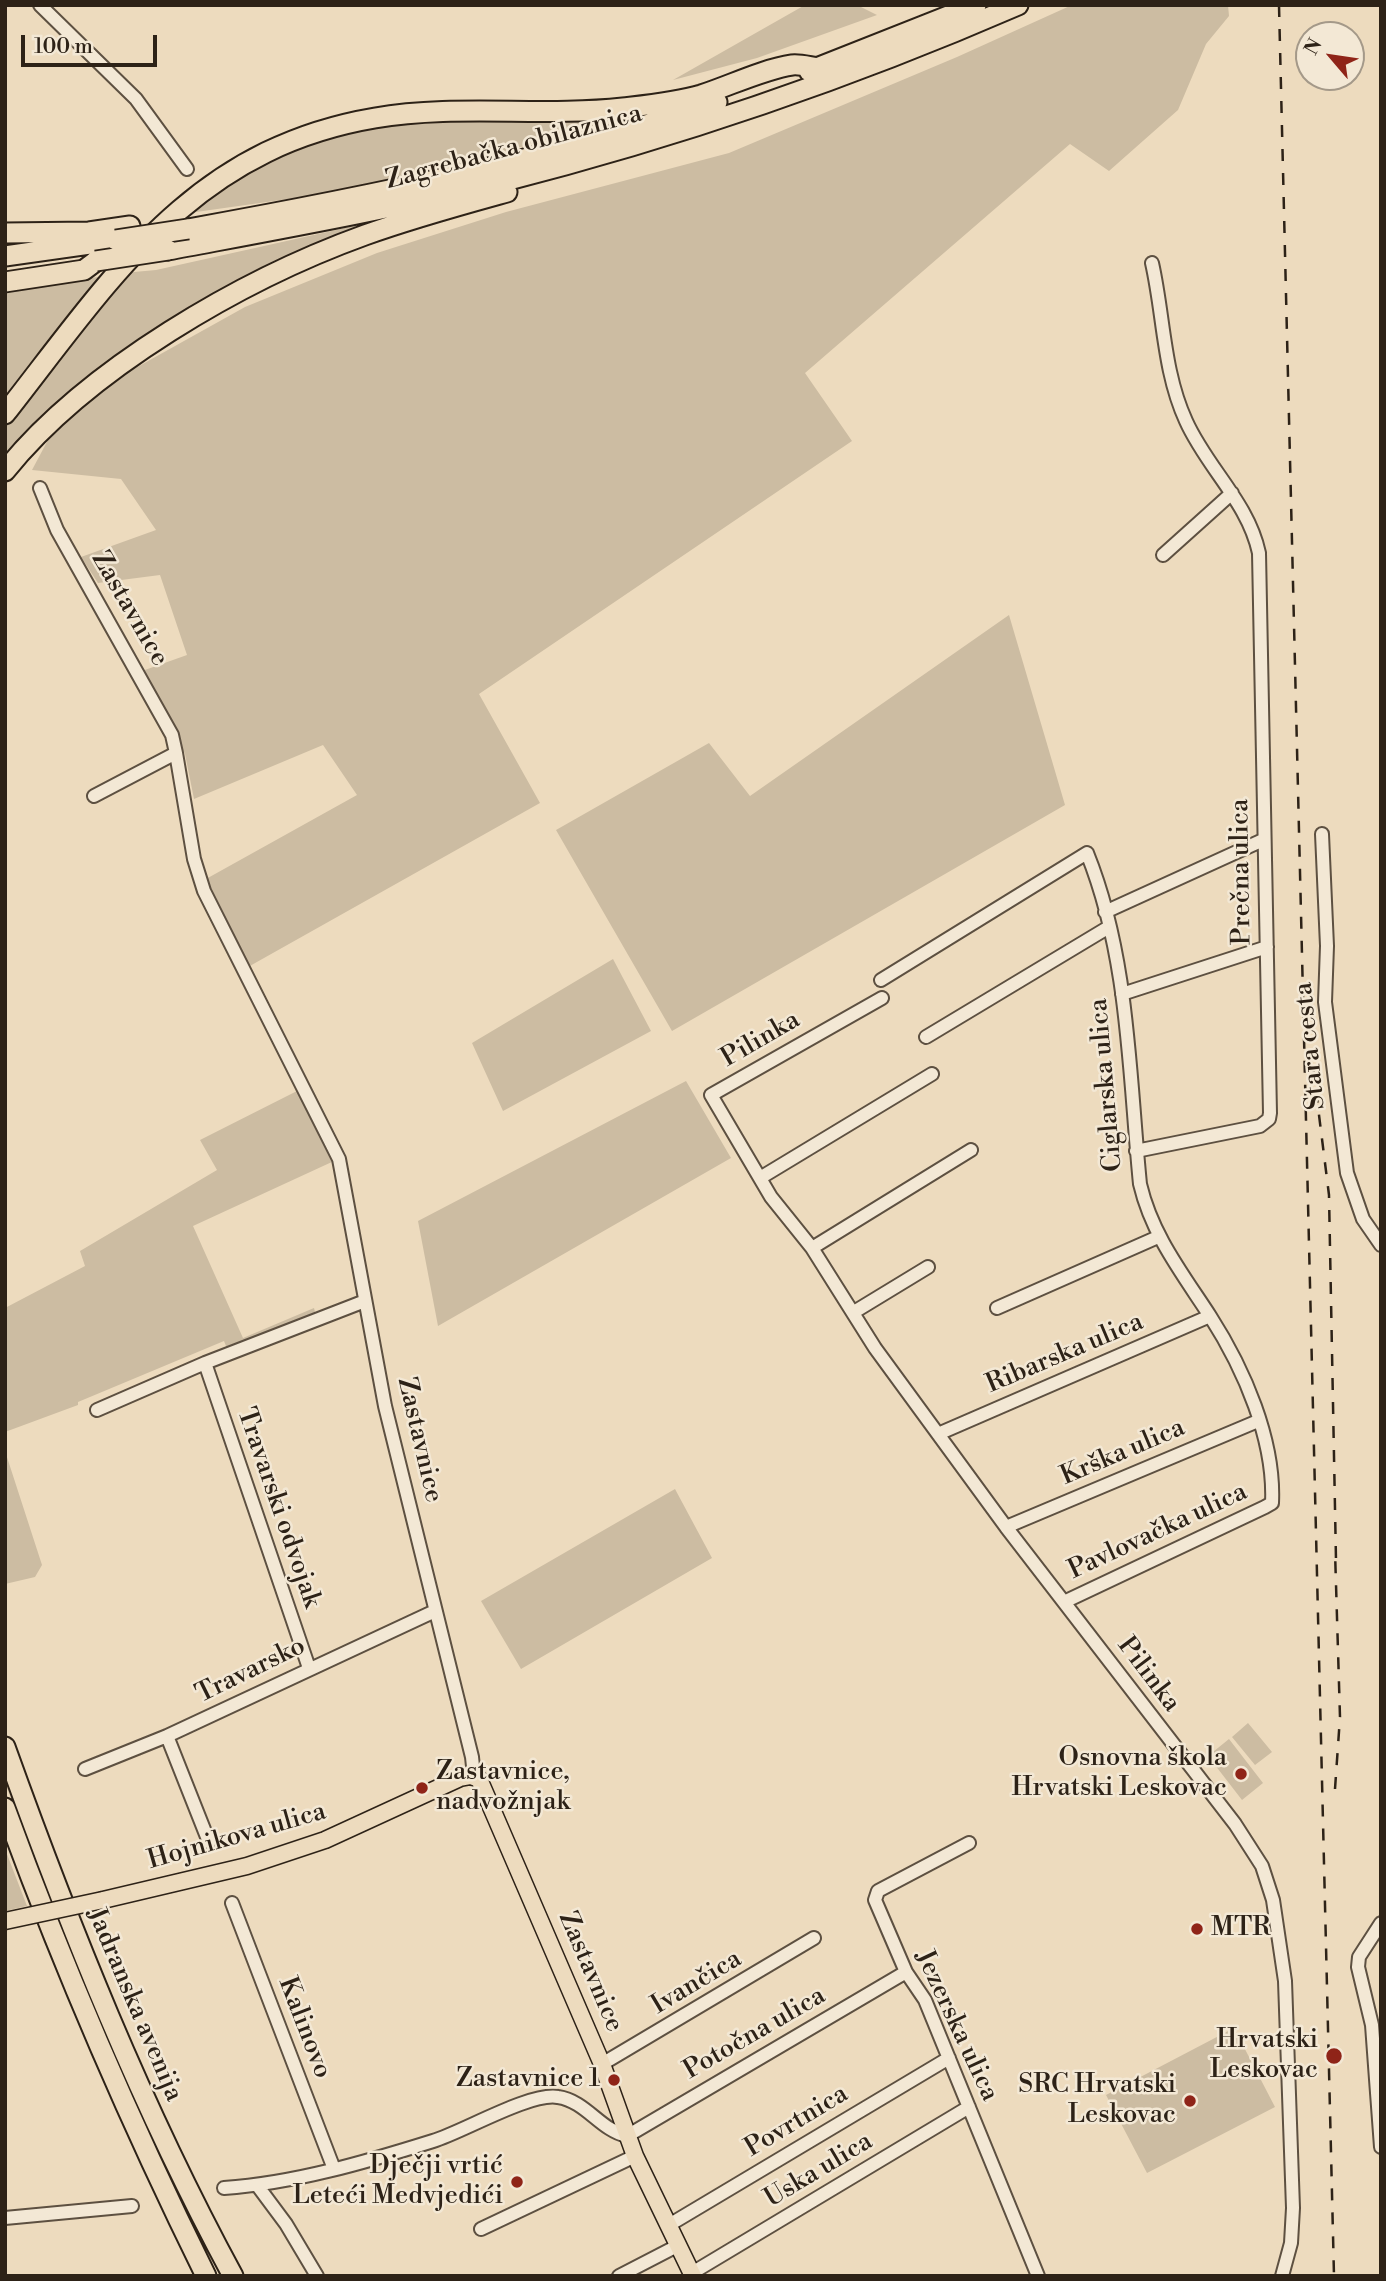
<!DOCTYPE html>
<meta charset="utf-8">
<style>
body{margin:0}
#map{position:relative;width:1386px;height:2281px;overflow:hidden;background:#eddbbe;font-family:"Libre Bodoni",serif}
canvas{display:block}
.frame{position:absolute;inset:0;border:7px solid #2d2217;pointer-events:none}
.north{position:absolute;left:1295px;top:21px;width:70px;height:70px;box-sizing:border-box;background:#f3e8d5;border:2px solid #a49989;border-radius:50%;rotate:299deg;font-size:19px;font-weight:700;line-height:28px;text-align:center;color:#2d2217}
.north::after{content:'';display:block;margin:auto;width:24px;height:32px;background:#8f2418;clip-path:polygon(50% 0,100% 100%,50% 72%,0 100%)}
.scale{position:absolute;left:21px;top:35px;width:136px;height:32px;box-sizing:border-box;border:4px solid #2d2217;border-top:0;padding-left:9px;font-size:21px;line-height:24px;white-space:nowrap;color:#2d2217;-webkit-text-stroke:5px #f3e8d5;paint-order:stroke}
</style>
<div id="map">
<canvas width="1386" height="2281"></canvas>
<div class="frame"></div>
<div class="north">N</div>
<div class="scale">100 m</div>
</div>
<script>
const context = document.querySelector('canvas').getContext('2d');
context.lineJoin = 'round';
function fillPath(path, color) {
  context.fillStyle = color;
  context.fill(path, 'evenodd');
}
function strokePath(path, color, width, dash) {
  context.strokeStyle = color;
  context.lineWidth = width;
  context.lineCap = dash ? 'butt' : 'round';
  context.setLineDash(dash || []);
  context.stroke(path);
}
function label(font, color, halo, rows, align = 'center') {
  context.font = font + ' "Libre Bodoni",serif';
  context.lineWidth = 5;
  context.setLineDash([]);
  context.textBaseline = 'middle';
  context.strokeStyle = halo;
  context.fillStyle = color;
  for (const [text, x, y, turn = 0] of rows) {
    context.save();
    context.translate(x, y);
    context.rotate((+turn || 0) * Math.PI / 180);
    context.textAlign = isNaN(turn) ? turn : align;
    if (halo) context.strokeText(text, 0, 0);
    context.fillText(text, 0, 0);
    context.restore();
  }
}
const green = new Path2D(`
 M805,5H857L877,15L757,58L673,80Z
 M1072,5H1228L1229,16L1206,44L1178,110L1109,171L1070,144L805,373L852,441L479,694L540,803L248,967L206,879L357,795L323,745L194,799L185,754L142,671L187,655L160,575L98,583L81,557L156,530L121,479L32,470L49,438L78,408L114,380L245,307L377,253L506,212L729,153L957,57Z
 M646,114L404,178L295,198L182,214L285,150L395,121Z
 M408,214L225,294L5,462V422L123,273L156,270Z
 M107,276L5,406V288Z
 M1009,615L1065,805L672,1031L556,830L709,743L750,796Z
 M613,959L651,1031L503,1111L472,1043Z
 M686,1081L731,1158L438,1326L418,1221Z
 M297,1091L334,1161L193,1226L243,1338L314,1308L316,1316L228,1351L224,1341L78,1402V1405L5,1432V1308L85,1266L80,1251L217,1170L200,1140Z
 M5,1451L42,1565L35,1577L5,1584Z
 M675,1489L712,1558L521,1669L481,1601Z
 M1248,1723L1272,1752L1255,1765L1232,1737Z
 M1229,1739L1263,1783L1242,1800L1208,1756Z
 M5,1769L189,2212L187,2215L121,2076L5,1783Z
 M5,1849L27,1906L5,1911Z
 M1234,2028L1275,2107L1147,2173L1106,2095Z`);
const minor = new Path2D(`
 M40,5L136,99L187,169
 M40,488L57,530L172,735L176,753L94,796
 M1163,555L1232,493
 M176,753L194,859L204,891L339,1159L385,1406L472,1757L474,1776
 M1322,834L1327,946L1325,1002L1347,1173L1363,1219L1381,1245
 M1105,912L1263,840
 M881,980L1087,853C1129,957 1129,1074 1140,1184C1152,1235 1182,1273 1210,1316C1244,1369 1275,1440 1272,1503L1265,1507L1064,1602
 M1122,994L1267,947
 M882,998L711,1095L771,1197L812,1248L875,1348L1006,1527L1235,1824L1262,1866L1273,1900L1285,1981L1293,2208L1291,2243L1282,2276
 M926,1037L1109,927
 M1136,1151L1260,1126L1269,1119L1270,1113L1259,553C1248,502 1207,468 1186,421C1163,371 1164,316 1152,263
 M760,1178L932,1074
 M812,1248L971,1150
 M997,1308L1158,1237
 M854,1312L928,1267
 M205,1363L309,1668
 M97,1410L205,1363L365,1301
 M938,1434L1210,1316
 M1006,1527L1258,1421
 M167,1736L209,1842
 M85,1769L167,1736L435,1611
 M969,1843L878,1891L875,1900L906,1972L925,2000L1038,2276
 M232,1903L334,2169
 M1381,1923L1359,1957L1358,1967L1372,2025L1381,2147
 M602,2064L814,1938
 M257,2185L286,2224L317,2276
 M224,2188C295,2183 366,2162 433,2141C463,2132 530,2092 558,2097C586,2101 600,2130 627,2136L906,1972
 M5,2218L132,2206
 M669,2225L949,2058
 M481,2229L635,2156
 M692,2273L969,2107
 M619,2276L679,2245`);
const major = new Path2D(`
 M103,1900L247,1866L325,1840L460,1778L471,1776L479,1779L602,2064L635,2156L693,2276`);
const highway = new Path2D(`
 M809,71L976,5
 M188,229C366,197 546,161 717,102
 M5,233L89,232L130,226
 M168,250C279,229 391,209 501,182C678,137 850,78 1018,5
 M5,256L104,242
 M5,282L84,270L96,261
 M5,414C111,279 191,149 375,118C456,104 541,117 623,108C648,105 677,102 701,95C729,86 764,69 792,65C800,64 810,67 818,68
 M5,471C87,369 243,279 365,235C412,218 460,205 507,192
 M5,1747C70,1928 141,2106 233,2276
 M5,1808C63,1967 131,2124 206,2276`);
const rail = new Path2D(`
 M1279,5L1334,2276
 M1313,1067L1329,1195L1336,1560
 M1335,1789L1340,1717L1335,1551`);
const majorBridge = new Path2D(`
 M5,1921L103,1900`);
const highwayBridge = new Path2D(`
 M116,240L188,229
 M96,261L168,250`);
const markers = [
 [1241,1774,7,"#8f2418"],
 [422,1788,7,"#8f2418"],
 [1197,1929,7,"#8f2418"],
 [1334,2056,9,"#8f2418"],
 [614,2080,7,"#8f2418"],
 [1190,2101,7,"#8f2418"],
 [517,2182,7,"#8f2418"]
];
const streetNames = [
 ["Zagrebačka obilaznica",514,148,-15],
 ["Zastavnice",129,609,60],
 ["Prečna ulica",1242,872,-91],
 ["Pilinka",761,1040,-30],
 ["Stara cesta",1311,1046,-96],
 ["Ciglarska ulica",1107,1085,-95],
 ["Ribarska ulica",1065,1354,-23],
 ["Zastavnice",419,1440,77],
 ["Krška ulica",1123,1453,-23],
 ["Travarski odvojak",278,1508,71],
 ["Pavlovačka ulica",1158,1532,-25],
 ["Travarsko",251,1671,-26],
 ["Pilinka",1148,1675,53],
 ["Hojnikova ulica",237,1837,-16],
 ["Zastavnice",590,1972,67],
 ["Ivančica",697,1983,-31],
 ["Jadranska avenija",134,2005,67],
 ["Jezerska ulica",956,2026,65],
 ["Kalinovo",304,2028,69],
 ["Potočna ulica",755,2034,-30],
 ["Povrtnica",797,2122,-31],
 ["Uska ulica",819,2171,-31]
];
const poiNames = [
 ["Osnovna škola",1227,1759],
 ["Hrvatski Leskovac",1227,1789],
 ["Zastavnice,",436,1773,"left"],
 ["nadvožnjak",436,1803,"left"],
 ["MTR",1211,1929,"left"],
 ["Hrvatski",1318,2041],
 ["Leskovac",1318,2071],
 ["Zastavnice 1",600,2080],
 ["SRC Hrvatski",1176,2086],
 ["Leskovac",1176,2116],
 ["Dječji vrtić",503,2167],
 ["Leteći Medvjedići",503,2197]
];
fillPath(green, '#ccbca2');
strokePath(minor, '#5d5041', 16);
strokePath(major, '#2d2217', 19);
strokePath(highway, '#2d2217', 23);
strokePath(minor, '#f3e8d5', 12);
strokePath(major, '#eddbbe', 16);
strokePath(highway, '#eddbbe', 19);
strokePath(rail, '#2d2217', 2.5, [12, 12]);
strokePath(majorBridge, '#2d2217', 19, []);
strokePath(highwayBridge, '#2d2217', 23, []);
strokePath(majorBridge, '#eddbbe', 16);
strokePath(highwayBridge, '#eddbbe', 19);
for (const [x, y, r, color] of markers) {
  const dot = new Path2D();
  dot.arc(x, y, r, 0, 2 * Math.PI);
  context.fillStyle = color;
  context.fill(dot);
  strokePath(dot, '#f3e8d5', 2.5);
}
label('26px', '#2d2217', '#f3e8d5', streetNames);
label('26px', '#2d2217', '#f3e8d5', poiNames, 'right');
</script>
